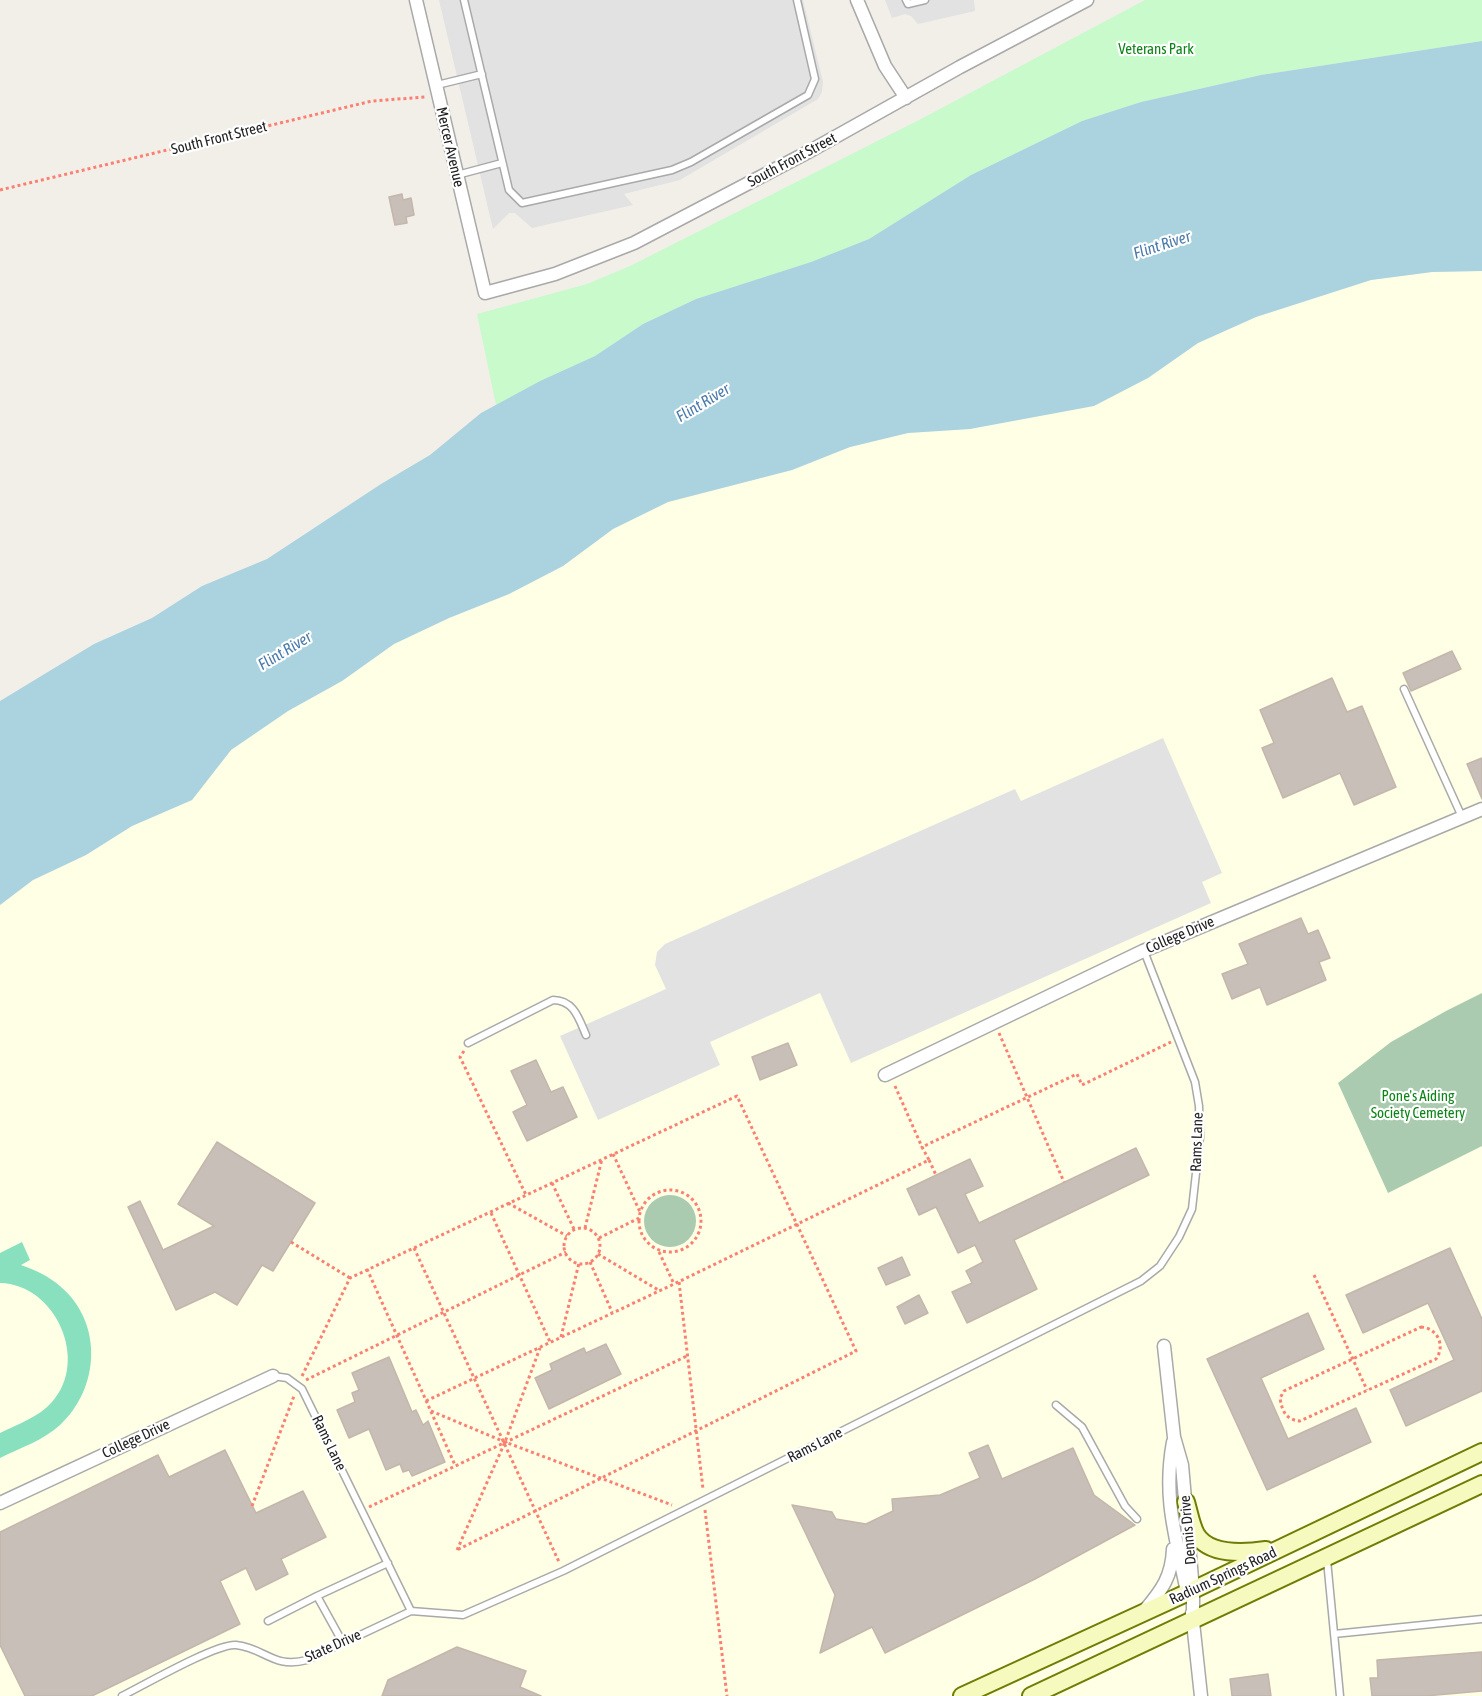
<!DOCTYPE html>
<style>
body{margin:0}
canvas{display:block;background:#f2efe9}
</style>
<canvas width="1482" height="1696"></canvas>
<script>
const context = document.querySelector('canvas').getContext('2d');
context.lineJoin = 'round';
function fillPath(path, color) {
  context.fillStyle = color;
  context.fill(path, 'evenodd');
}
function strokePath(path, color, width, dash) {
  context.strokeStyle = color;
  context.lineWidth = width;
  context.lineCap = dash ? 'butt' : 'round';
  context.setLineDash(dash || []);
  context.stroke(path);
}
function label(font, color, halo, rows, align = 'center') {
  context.font = font + ' "Asap Condensed",sans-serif';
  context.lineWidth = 4.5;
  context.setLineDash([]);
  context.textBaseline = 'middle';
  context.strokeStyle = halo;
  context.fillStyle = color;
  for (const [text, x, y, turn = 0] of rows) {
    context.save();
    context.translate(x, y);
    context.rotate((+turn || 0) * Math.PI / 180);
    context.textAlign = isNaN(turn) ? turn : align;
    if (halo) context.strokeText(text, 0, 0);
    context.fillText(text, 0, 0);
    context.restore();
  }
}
const education = new Path2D(`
 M1482,271V1696H0V905L33,880L86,855L132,826L192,800L231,750L288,711L342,681L394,644L449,618L509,594L563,566L613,529L668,502L792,470L850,447L908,433L970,429L1148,378L1198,343L1256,317L1371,280L1432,272Z`);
const cemetery = new Path2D(`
 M1482,993V1146L1388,1193L1338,1083L1391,1042L1446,1011Z
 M644 1221a26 26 0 1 1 52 0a26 26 0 1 1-52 0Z`);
const park = new Path2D(`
 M1145,0H1482V41L1261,75L1141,102L1082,121L971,175L869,239L811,262L696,299L643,324L595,356L540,381L496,405L477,314L587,284L630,266L919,120Z`);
const pitch = new Path2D(`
 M22,1242L30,1260L21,1265C35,1270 49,1276 61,1287C103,1323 100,1388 60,1425C44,1440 20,1448 0,1458V1433C18,1424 39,1417 52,1402C90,1360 55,1284 0,1283V1253Z`);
const parking = new Path2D(`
 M439,0H803L823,82L822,92L818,99L680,180L624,194L633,205L532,228L515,213H509L493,229Z
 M885,0H974L975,11L918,24L911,16L905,14L892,18Z
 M1163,738L1222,873L1202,882L1211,903L851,1063L820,993L710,1042L720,1065L598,1120L560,1036L666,989L655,965L657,952L665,944L1015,789L1021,801Z`);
const water = new Path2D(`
 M1482,41V271L1432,272L1371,280L1256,317L1198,343L1148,378L1094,406L970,429L908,433L850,447L792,470L668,502L613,529L563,566L509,594L449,618L394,644L342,681L288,711L231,750L192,800L132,826L86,855L33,880L0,905V701L94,644L152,618L202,586L267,559L381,484L430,455L481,413L540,381L595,356L643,324L696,299L811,262L869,239L971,175L1082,121L1141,102L1261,75Z`);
const building = new Path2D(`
 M402,194L403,200L411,198L414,215L406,217L407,223L395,225L389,197Z
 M1452,651L1461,669L1411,691L1403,673Z
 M1332,678L1347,712L1362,706L1396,787L1354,805L1340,773L1283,798L1262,748L1274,743L1260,710Z
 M1482,758V799L1467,764Z
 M1301,918L1308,934L1318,930L1330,958L1319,962L1326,980L1267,1005L1260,987L1232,999L1222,974L1248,964L1239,944Z
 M788,1043L797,1065L760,1080L752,1057Z
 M536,1060L551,1092L563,1087L577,1117L527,1141L513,1112L527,1105L511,1071Z
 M217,1142L315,1203L273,1271L262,1265L237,1305L215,1292L176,1310L128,1207L140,1201L163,1250L214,1226L178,1204Z
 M1136,1148L1149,1175L1014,1240L1037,1289L967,1323L952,1292L972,1283L966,1271L983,1262L975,1245L958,1253L936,1207L919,1215L907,1189L970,1159L983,1186L965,1194L979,1223Z
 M1450,1248L1482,1319V1391L1406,1426L1390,1390L1454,1360L1428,1303L1363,1333L1346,1295Z
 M902,1257L910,1275L886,1285L878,1268Z
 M919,1295L928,1313L905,1324L897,1307Z
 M1308,1313L1324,1349L1261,1378L1288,1439L1356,1408L1371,1442L1267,1490L1207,1359Z
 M606,1344L621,1374L549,1409L535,1378L552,1370L550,1364L584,1348L586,1353Z
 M389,1357L412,1412L416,1410L423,1425L428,1421L445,1462L412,1476L409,1470L403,1472L400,1464L386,1470L369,1429L349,1438L337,1410L355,1402L352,1393L359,1390L352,1373Z
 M988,1445L1002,1479L1073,1448L1094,1495L1135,1525L1035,1579L885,1653L872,1627L820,1653L835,1595L792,1505L832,1512L836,1519L866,1524L893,1511L892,1499L940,1495L980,1478L969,1453Z
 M225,1450L256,1513L303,1491L326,1537L281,1559L288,1574L256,1590L246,1568L220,1581L240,1624L92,1696H25L0,1645V1532L158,1455L169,1477Z
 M457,1647L526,1671L520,1687L541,1696H382L388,1680Z
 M1482,1652V1691L1425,1696H1372L1370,1678H1378L1377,1660Z
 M1268,1674L1271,1696H1232L1230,1679Z`);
const path = new Path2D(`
 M0,190L372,101L425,97
 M999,1033L1064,1182
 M464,1051L460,1057L526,1195
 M895,1086L922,1147
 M613,1154L640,1212
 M929,1160L936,1175
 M552,1183L574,1229
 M639 1221a31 31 0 1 1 62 0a31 31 0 1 1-62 0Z
 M508,1203L567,1236
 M491,1213L550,1342
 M564 1246a18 18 0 1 1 36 0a18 18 0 1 1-36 0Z
 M585,1228L602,1159
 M599,1238L639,1218
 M291,1242L350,1278
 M414,1248L559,1562
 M659,1252L674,1284
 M598,1254L660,1291
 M590,1262L612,1312
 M367,1269L455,1465
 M1314,1275L1367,1390
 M679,1282L703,1489
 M1421,1327C1437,1328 1446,1345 1436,1359L1300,1421C1286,1420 1282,1411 1280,1398L1284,1391Z
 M561,1337L579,1263
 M302,1376L350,1278L737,1096L856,1351L457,1550
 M306,1380L566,1252
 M426,1401L674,1284L929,1160L922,1147L1077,1074L1082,1085L1171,1042
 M431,1411L505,1442L672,1505
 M252,1506L294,1396
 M369,1507L687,1356
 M705,1510L727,1696
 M457,1550L505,1442L540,1348`);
const lane = new Path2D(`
 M464,0L509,190L522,203L672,170L691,162L808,95L815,79L797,0
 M906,0L908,4L925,0
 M437,85L482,74
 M457,175L502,163
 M1404,689L1462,817
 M468,1043L553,1000C574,1000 579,1019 586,1035
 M273,1376L287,1378L302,1389L411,1611
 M1056,1405L1082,1427L1125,1506L1137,1519
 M1327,1560L1340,1696
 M411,1611L463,1615L563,1571L1141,1281L1160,1266L1179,1237L1192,1209L1200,1137L1199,1106L1195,1082L1144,951
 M268,1621L317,1596
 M1334,1634L1482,1619
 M343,1643L317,1596L388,1563
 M122,1696C144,1685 217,1643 236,1645C265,1648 273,1669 307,1660L411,1611`);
const street = new Path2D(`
 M416,0L485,293L555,274L634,243L810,151L960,67L1087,0
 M857,0L885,66L906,98
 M885,1075L1143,951L1482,809
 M1164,1346L1174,1437L1182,1465L1193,1590V1619
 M1173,1442C1163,1496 1175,1534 1186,1587
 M0,1503L273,1376
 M1145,1610C1162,1590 1172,1576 1173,1549
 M1192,1613L1201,1696`);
const secondary = new Path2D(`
 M1186,1502C1189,1512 1191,1525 1196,1534C1209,1556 1244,1553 1266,1550
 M962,1696L1193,1590L1482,1452
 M1031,1696L1482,1484`);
const parkNames = [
 ["Veterans Park",1156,49],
 ["Pone's Aiding",1418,1096],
 ["Society Cemetery",1418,1113]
];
const streetNames = [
 ["South Front Street",219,138,-14],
 ["Mercer Avenue",450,147,77],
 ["South Front Street",792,160,-28],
 ["College Drive",1180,935,-23],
 ["Rams Lane",1197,1142,-88],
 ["College Drive",136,1439,-25],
 ["Rams Lane",329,1443,64],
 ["Rams Lane",815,1445,-27],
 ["Dennis Drive",1188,1530,-95],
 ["Radium Springs Road",1223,1576,-25],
 ["State Drive",333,1646,-24]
];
const waterNames = [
 ["Flint River",1162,245,-18],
 ["Flint River",703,403,-31],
 ["Flint River",285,651,-31]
];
fillPath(education, '#ffffe5');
fillPath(cemetery, '#aacbaf');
fillPath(park, '#c8facc');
fillPath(pitch, '#88e0be');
fillPath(parking, '#e2e2e2');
fillPath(water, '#aad3df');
fillPath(building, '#c7bfb8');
strokePath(building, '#c4b6ab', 1.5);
strokePath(lane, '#a9a9a9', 9);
strokePath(street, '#a9a9a9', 15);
strokePath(secondary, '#707d05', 20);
strokePath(path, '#fa8072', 3, [3, 3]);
strokePath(lane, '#fff', 6);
strokePath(street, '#fff', 12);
strokePath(secondary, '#f7fabf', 16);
label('15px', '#0c8416', '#fff', parkNames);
label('15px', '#222', '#fff', streetNames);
label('italic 16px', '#4a7aab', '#fff', waterNames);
</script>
